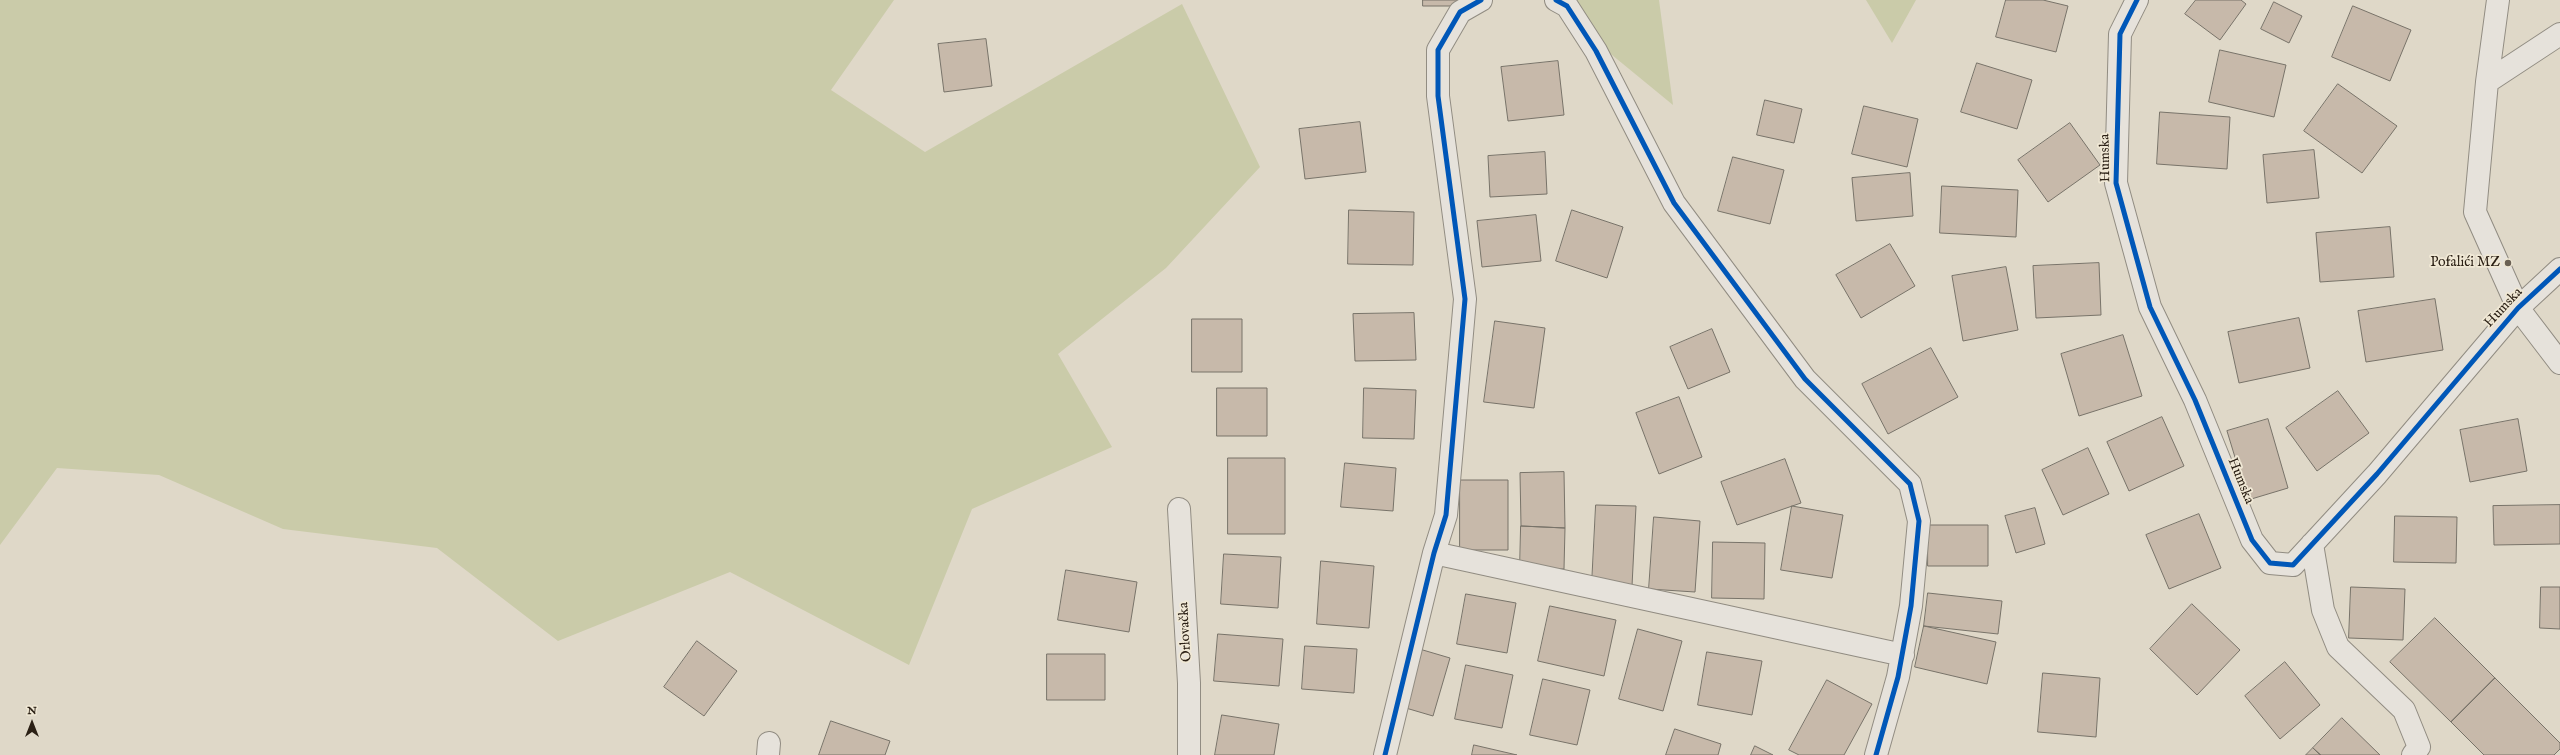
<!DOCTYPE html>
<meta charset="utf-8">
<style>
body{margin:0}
#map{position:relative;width:2560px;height:755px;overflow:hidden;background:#dfd8c8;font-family:"IM FELL English",serif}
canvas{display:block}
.north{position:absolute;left:12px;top:703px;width:40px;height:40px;-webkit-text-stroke:3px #f0e8d5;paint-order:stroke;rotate:0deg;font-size:11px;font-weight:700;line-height:16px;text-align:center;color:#2b2015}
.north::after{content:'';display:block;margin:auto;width:14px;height:18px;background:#2b2015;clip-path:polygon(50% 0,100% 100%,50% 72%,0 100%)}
</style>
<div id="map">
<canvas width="2560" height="755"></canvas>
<div class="north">N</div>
</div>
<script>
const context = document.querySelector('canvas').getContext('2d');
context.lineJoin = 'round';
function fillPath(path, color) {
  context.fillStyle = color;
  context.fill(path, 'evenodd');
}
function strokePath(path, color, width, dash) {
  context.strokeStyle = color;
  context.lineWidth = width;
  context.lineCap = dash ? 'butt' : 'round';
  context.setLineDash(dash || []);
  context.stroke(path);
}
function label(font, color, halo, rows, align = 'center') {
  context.font = font + ' "IM FELL English",serif';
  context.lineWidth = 3.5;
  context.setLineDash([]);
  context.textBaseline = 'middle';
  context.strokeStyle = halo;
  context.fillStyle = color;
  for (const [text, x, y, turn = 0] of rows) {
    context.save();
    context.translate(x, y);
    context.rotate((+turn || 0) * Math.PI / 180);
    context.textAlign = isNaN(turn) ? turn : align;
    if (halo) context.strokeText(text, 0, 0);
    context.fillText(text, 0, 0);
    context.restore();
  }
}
const green = new Path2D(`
 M0,0H894L831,90L925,152L1182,4L1260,167L1166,268L1058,354L1112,447L972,509L909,665L730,572L558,641L437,548L283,529L159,475L57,468L0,545Z
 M1545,0H1659L1673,105Z
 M1866,0H1916L1892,43Z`);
const building = new Path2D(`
 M1423,0H1457V6H1423Z
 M2006,0H2043L2068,6L2056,52L1996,37Z
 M2196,0H2241L2246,4L2220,40L2185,14Z
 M2274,2L2302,16L2289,43L2261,29Z
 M2353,6L2411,30L2390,81L2332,57Z
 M986,39L992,86L944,92L938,44Z
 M2220,50L2286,65L2274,117L2209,102Z
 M1558,61L1564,115L1508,121L1501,67Z
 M1977,63L2032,80L2017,129L1961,112Z
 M2338,84L2397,126L2362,173L2304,131Z
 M1765,100L1802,109L1794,143L1757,135Z
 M1864,106L1918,119L1907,167L1852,154Z
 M2160,112L2230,117L2227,169L2157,164Z
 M1360,122L1366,172L1305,179L1299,129Z
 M2070,123L2100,165L2048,202L2018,160Z
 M2314,150L2319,198L2267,203L2263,155Z
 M1545,152L1547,194L1490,197L1488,156Z
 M1733,157L1784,170L1770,224L1718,211Z
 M1910,173L1913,216L1856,221L1852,178Z
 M1942,186L2018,190L2016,237L1940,233Z
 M1349,210L1414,212L1413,265L1348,264Z
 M1572,210L1623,227L1607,278L1556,261Z
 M1536,215L1541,261L1482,267L1477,221Z
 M2390,227L2394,277L2320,282L2316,233Z
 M1890,244L1915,286L1861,318L1836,275Z
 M2099,263L2101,315L2036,318L2033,266Z
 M2006,267L2018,330L1963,341L1952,276Z
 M2435,299L2443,350L2366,362L2358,311Z
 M1414,313L1416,360L1355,361L1353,314Z
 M2299,318L2310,368L2239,383L2228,332Z
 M1192,319H1242V372H1192Z
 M1495,321L1545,328L1534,408L1484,402Z
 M1712,329L1730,372L1688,389L1670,347Z
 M2123,335L2142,396L2079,416L2061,354Z
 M1931,348L1958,397L1888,434L1862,384Z
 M1217,388H1267V436H1217Z
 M1364,388L1416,390L1414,439L1363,438Z
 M2338,391L2369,433L2317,471L2286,428Z
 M1679,397L1702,457L1659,474L1636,413Z
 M2162,417L2184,466L2129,491L2107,442Z
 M2268,419L2288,488L2248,500L2227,431Z
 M2518,419L2527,471L2470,482L2460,430Z
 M2088,448L2109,494L2063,515L2042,470Z
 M1228,458H1285V534H1228Z
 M1785,459L1801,503L1737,525L1721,482Z
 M1345,463L1396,468L1393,511L1341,507Z
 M1564,472L1565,528L1521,526L1520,473Z
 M1460,480H1508V550H1460Z
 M1596,505L1636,506L1632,586L1592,584Z
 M2560,505V544L2494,545L2493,506Z
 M1792,506L1843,515L1832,578L1781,570Z
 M2035,508L2045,544L2016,553L2005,516Z
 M2199,514L2221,568L2169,589L2146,535Z
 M2395,516L2457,517L2456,563L2394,562Z
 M1654,517L1700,521L1695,592L1649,589Z
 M1928,525H1988V566H1928Z
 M1521,526L1565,528L1564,569L1520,568Z
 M1713,542L1765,543L1764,599L1712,598Z
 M1224,554L1281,557L1278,608L1221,604Z
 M1321,561L1374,566L1369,628L1317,624Z
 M1066,570L1137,582L1129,632L1058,620Z
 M2351,587L2405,589L2403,640L2349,638Z
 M2541,587H2560V629L2540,628Z
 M1928,593L2002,601L1998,634L1924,626Z
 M1466,594L1516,603L1507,653L1457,644Z
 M2192,604L2240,650L2197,695L2150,649Z
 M1550,606L1616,620L1604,676L1538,661Z
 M2435,618L2495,678L2451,722L2390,662Z
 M1924,626L1996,642L1987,684L1915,667Z
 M1638,629L1682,641L1663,711L1619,699Z
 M1218,634L1283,639L1279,686L1214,681Z
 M697,641L737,671L704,716L664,687Z
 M1305,646L1357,649L1354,693L1302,689Z
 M1416,648L1450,658L1433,716L1399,706Z
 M1707,652L1762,661L1752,715L1698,705Z
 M1047,654H1105V700H1047Z
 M2285,662L2320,705L2280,739L2245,696Z
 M1466,665L1513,675L1502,728L1455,719Z
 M2043,673L2100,678L2096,737L2038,732Z
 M2495,678L2560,743V749L2554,755H2484L2451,722Z
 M1543,679L1590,690L1577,745L1530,735Z
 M1827,680L1872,704L1844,755H1799L1789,750Z
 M1222,715L1279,724L1274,755H1215Z
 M2342,718L2380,755H2321L2313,748Z
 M831,721L890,741L885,755H819Z
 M1675,729L1721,744L1718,755H1666Z
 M1474,745L1517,755H1472Z
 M1755,746L1773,755H1751Z
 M2313,748L2320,755H2306Z`);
const street = new Path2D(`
 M1556,0L1567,6L1596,51L1674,203L1805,379L1910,484L1919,521L1911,606L1898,677L1876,755
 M2137,0L2120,34L2116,183L2150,307L2195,400L2252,540L2270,563L2293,565L2377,474L2518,308L2560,269
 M2498,0L2487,82L2475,212L2518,308L2560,363
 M2487,82L2560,34
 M1179,509L1189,683V755
 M2312,544L2323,610L2338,647L2404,710L2419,747L2413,755
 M1434,553L1903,655
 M768,755L769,743
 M1385,755L1434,553L1446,515L1465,299L1438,96V50L1460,12L1481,0`);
const cycleway = new Path2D(`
 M1556,0L1567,6L1596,51L1674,203L1805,379L1910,484L1919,521L1911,606L1898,677L1876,755
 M2137,0L2120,34L2116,183L2150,307L2195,400L2252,540L2270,563L2293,565L2377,474L2518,308L2560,269
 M1385,755L1434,553L1446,515L1465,299L1438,96V50L1460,12L1481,0`);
const markers = [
 [2508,263,4,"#6a6054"]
];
const streetNames = [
 ["Humska",2106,158,-91],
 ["Humska",2504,308,-47],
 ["Humska",2240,481,68],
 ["Orlovačka",1186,632,-93]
];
const poiNames = [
 ["Pofalići MZ",2500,263]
];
fillPath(green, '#cacba9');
fillPath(building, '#c7b9aa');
strokePath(building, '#787369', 1);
strokePath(street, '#918c82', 24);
strokePath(street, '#e6e2db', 22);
strokePath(cycleway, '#0057b8', 5);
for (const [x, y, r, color] of markers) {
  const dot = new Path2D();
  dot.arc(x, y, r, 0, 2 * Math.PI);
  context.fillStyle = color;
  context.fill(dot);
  strokePath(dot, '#f0e8d5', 1.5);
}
label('14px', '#2b2015', '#f0e8d5', streetNames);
label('14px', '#2b2015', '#f0e8d5', poiNames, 'right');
</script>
